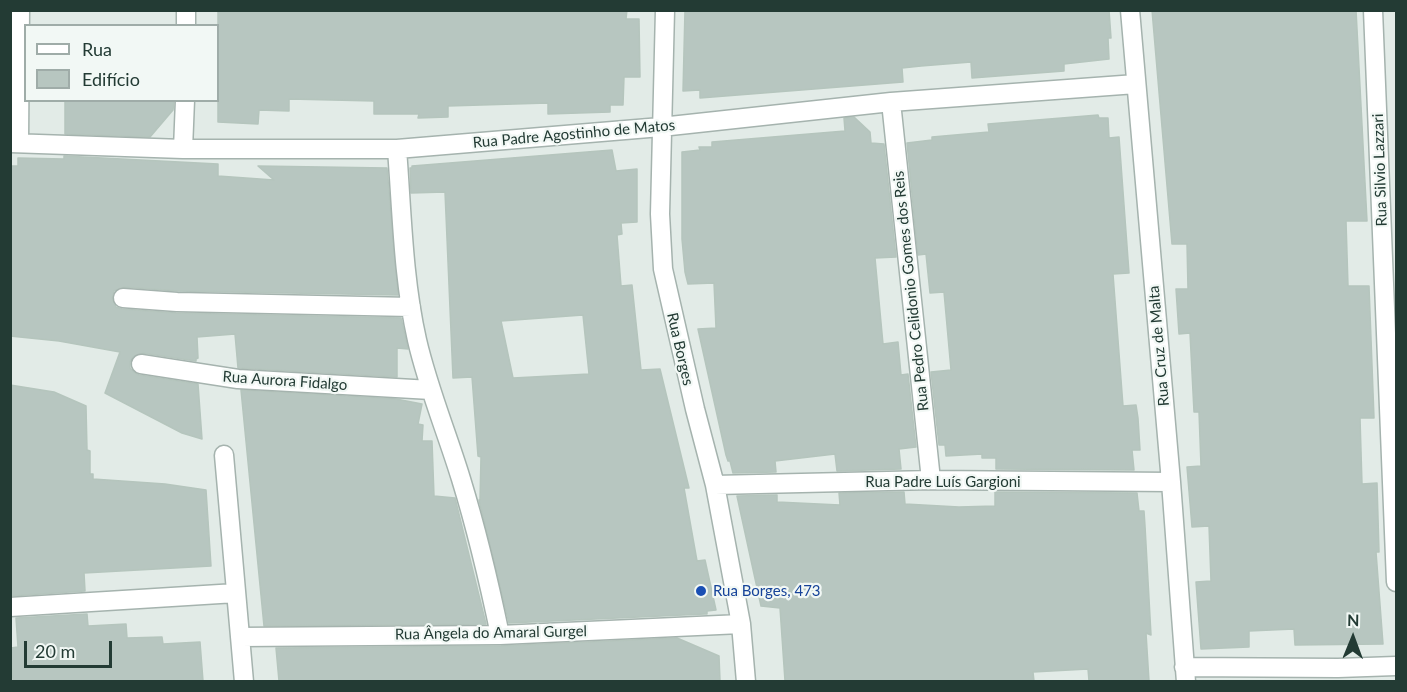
<!DOCTYPE html>
<meta charset="utf-8">
<style>
body{margin:0}
#map{position:relative;width:1407px;height:692px;overflow:hidden;background:#e2ebe7;font-family:Lato,sans-serif}
canvas{display:block}
.frame{position:absolute;inset:0;border:12px solid #233b34;pointer-events:none}
.legend{position:absolute;left:24px;top:24px;width:195px;height:78px;box-sizing:border-box;background:#f2f8f5;border:2px solid #9faca8;margin:0;padding:8px 10px;list-style:none;font-size:18px;color:#233b34}
.legend li{display:flex;align-items:center;gap:12px;height:30px}
.legend b{width:30px;border:2px solid #9faca8}
.north{position:absolute;left:1323px;top:608px;width:60px;height:60px;-webkit-text-stroke:4px #f2f8f5;paint-order:stroke;rotate:1deg;font-size:16px;font-weight:700;line-height:24px;text-align:center;color:#233b34}
.north::after{content:'';display:block;margin:auto;width:21px;height:27px;background:#233b34;clip-path:polygon(50% 0,100% 100%,50% 72%,0 100%)}
.scale{position:absolute;left:24px;top:641px;width:88px;height:27px;box-sizing:border-box;border:3px solid #233b34;border-top:0;padding-left:8px;font-size:18px;line-height:21px;white-space:nowrap;color:#233b34;-webkit-text-stroke:4px #f2f8f5;paint-order:stroke}
</style>
<div id="map">
<canvas width="1407" height="692"></canvas>
<div class="frame"></div>
<ul class="legend">
<li><b style="height:8px;background:#fff"></b>Rua</li>
<li><b style="height:16px;background:#b7c6c0"></b>Edifício</li>
</ul>
<div class="north">N</div>
<div class="scale">20 m</div>
</div>
<script>
const context = document.querySelector('canvas').getContext('2d');
context.lineJoin = 'round';
function fillPath(path, color) {
  context.fillStyle = color;
  context.fill(path, 'evenodd');
}
function strokePath(path, color, width, dash) {
  context.strokeStyle = color;
  context.lineWidth = width;
  context.lineCap = dash ? 'butt' : 'round';
  context.setLineDash(dash || []);
  context.stroke(path);
}
function label(font, color, halo, rows, align = 'center') {
  context.font = font + ' Lato,sans-serif';
  context.lineWidth = 4.5;
  context.setLineDash([]);
  context.textBaseline = 'middle';
  context.strokeStyle = halo;
  context.fillStyle = color;
  for (const [text, x, y, turn = 0] of rows) {
    context.save();
    context.translate(x, y);
    context.rotate((+turn || 0) * Math.PI / 180);
    context.textAlign = isNaN(turn) ? turn : align;
    if (halo) context.strokeText(text, 0, 0);
    context.fillText(text, 0, 0);
    context.restore();
  }
}
const building = new Path2D(`
 M218,10H627L626,19H639L640,77H624L623,105H610V112L548,114V103L448,106V117L418,118L419,114H374V101L289,99V111L259,110L258,124L218,122Z
 M685,10H1109L1111,38H1108L1109,59L1064,64V71L972,78L971,62L921,66L902,68L903,82L700,98V90L683,91Z
 M1152,10H1356L1367,221H1346L1348,286H1369L1374,418H1360L1362,484L1377,483L1379,552H1376L1383,644L1295,645L1294,629L1249,631V647L1201,649L1196,582L1211,581L1209,526L1192,527L1187,467L1201,466L1199,412H1194L1190,333L1179,334L1176,289H1188L1187,244H1172Z
 M65,100H174L173,110L150,137L65,134Z
 M1098,115L1099,118H1108L1109,138L1119,137L1129,273L1113,274L1123,406L1136,405L1138,418L1140,450H1132L1134,470L996,469V458H982V454L946,456L945,445H939L931,372L951,370L944,292L930,293L926,254L918,255L907,143L932,140V137L989,132L988,124Z
 M854,117L870,132L871,143L884,144L896,257L875,258L883,344L898,342L901,375L908,374L916,447L899,449L901,469L837,471L835,454L775,461L776,472L733,473L730,461H728L726,455L698,329L716,328L714,283L688,284L685,272L682,239V152L700,150L699,147H712V142L845,131L844,118Z
 M612,150L616,171L637,169V222L621,223L622,234L617,235L621,286L632,285L641,370L660,369L689,488H684L697,561L705,560L716,610L707,611V614H705L509,623L479,500H480L481,457L478,456L472,377L453,378L445,192L411,193L410,168H412V166ZM583,315L589,374L513,378L501,321Z
 M64,156L218,164V176L274,180L258,166L387,168L398,295L178,291L124,287L114,291L112,298L116,307L122,309L176,313L401,318L408,349L397,348V377L238,368L235,334L197,337L198,358L196,359V361L143,353L133,357L130,362V368L134,372L139,375L198,384L202,439L182,433L105,393L120,352L59,341L10,336V166H18V158L64,159Z
 M10,385L54,392L86,406L87,450L90,451V474H93V479L165,484L206,490L211,566L84,573L85,591L10,596Z
 M241,390L396,399L422,404L418,424L423,425L422,441H432L434,496L455,498L486,624L264,626Z
 M904,492L905,504L959,507L995,506V492L1137,493L1139,511H1144L1145,526L1151,635L1146,633L1149,681H1089L1088,669L1033,672L1034,681H785L780,608L761,606L737,496L777,495V502L840,505L839,493Z
 M87,614L88,626L126,624L127,638L162,637L163,644L200,642L203,681H13L11,648L18,647L16,618Z
 M677,638L719,656L720,681H279L276,648L501,646Z`);
const minor = new Path2D(`
 M665,10L660,214L663,269L695,409L715,485L741,624L746,682
 M1130,10L1171,482L1186,682
 M1373,10L1396,582
 M186,26V10
 M891,102L931,480
 M10,143L183,149H397L661,127L891,102L1136,84
 M19,143L20,10
 M183,149L185,100
 M397,149C402,213 403,278 417,340C428,388 447,433 461,479C477,531 489,582 500,635
 M123,298L177,302L411,307
 M141,364L238,379L431,390
 M224,455L244,682
 M715,485L931,480L1171,482
 M10,607L236,593
 M240,637L500,635L741,624
 M1184,667L1338,668L1396,666`);
const markers = [
 [701,591,6,"#1a4fb4"]
];
const streetNames = [
 ["Rua Padre Agostinho de Matos",574,134,-5],
 ["Rua Silvio Lazzari",1380,170,-92],
 ["Rua Pedro Celidonio Gomes dos Reis",911,291,-96],
 ["Rua Cruz de Malta",1159,346,-95],
 ["Rua Borges",680,349,77],
 ["Rua Aurora Fidalgo",285,381,4],
 ["Rua Padre Luís Gargioni",943,482],
 ["Rua Ângela do Amaral Gurgel",491,633,-1]
];
const transitNames = [
 ["Rua Borges, 473",713,591]
];
fillPath(building, '#b7c6c0');
strokePath(building, '#b5c5bd', 1.5);
strokePath(minor, '#a5b3ae', 21);
strokePath(minor, '#fff', 18);
for (const [x, y, r, color] of markers) {
  const dot = new Path2D();
  dot.arc(x, y, r, 0, 2 * Math.PI);
  context.fillStyle = color;
  context.fill(dot);
  strokePath(dot, '#f2f8f5', 2);
}
label('15px', '#233b34', '#f2f8f5', streetNames);
label('15px', '#164399', '#f2f8f5', transitNames, 'left');
</script>
